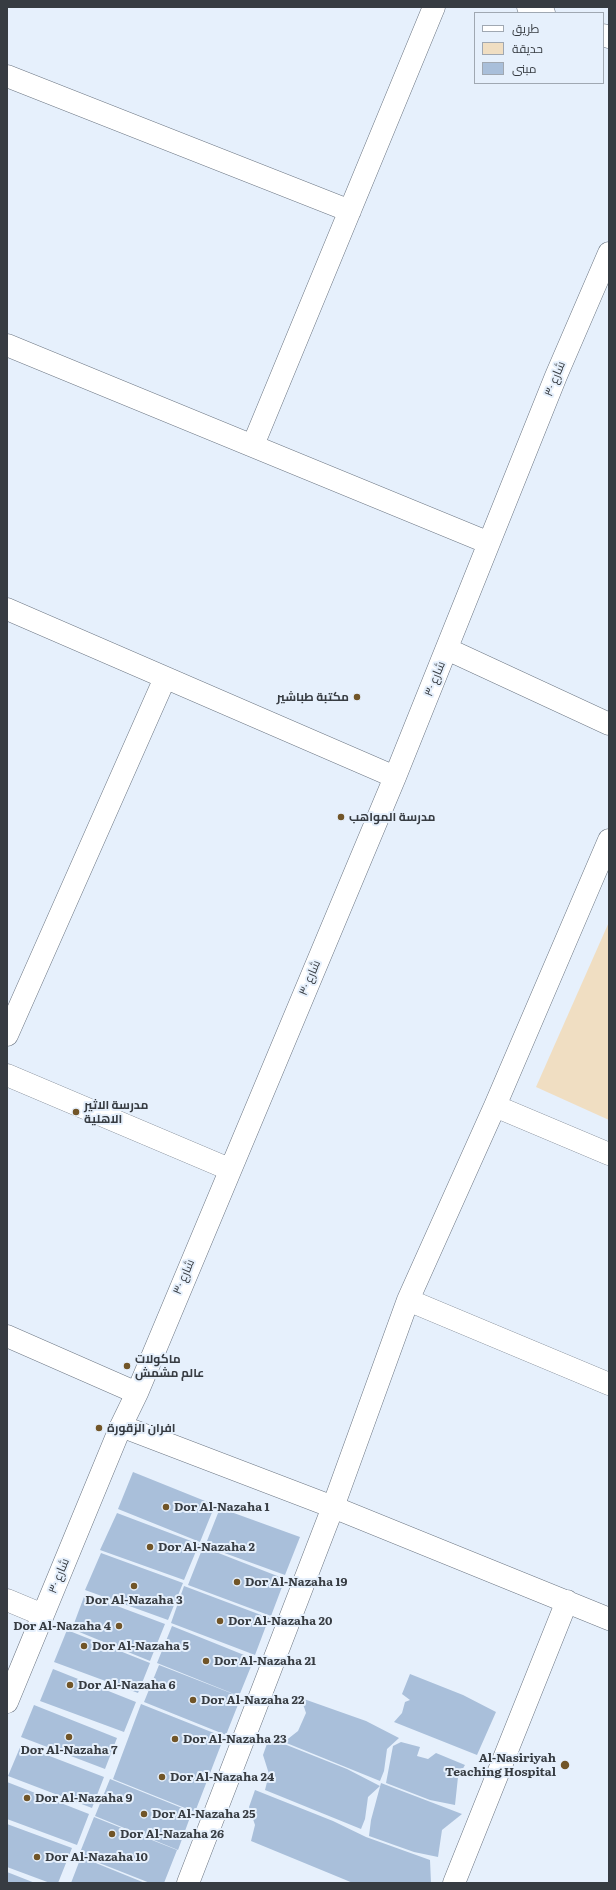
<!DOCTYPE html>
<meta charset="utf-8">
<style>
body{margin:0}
#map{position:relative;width:616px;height:1890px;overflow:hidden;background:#e6f0fc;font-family:Literata,Cairo,serif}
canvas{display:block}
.frame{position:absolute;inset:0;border:8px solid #373c42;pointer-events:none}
.legend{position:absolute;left:474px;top:12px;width:130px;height:72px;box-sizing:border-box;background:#e6f0fc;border:1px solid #a0a8b2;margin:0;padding:5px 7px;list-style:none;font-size:12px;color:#373c42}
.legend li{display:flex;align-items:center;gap:8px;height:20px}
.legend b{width:20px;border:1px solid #a0a8b2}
</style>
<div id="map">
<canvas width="616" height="1890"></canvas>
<div class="frame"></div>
<ul class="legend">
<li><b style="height:5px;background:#fff"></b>طريق</li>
<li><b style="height:11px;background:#f0dec2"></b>حديقة</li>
<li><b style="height:11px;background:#a9bfda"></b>مبنى</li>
</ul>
</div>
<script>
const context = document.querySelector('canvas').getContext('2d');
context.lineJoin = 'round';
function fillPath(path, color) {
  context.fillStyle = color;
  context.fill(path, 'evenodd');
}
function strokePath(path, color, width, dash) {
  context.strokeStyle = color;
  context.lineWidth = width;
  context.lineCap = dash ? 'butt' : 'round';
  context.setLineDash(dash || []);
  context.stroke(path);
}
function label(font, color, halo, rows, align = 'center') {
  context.font = font + ' Literata,Cairo,serif';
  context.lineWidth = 4;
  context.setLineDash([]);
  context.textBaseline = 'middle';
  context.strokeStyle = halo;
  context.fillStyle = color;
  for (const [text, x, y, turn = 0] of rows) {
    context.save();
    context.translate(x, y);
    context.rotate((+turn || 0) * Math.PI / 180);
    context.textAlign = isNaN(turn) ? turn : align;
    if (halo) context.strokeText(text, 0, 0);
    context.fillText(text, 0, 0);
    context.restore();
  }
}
const green = new Path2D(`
 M609,922V1120L536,1087Z`);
const building = new Path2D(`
 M133,1472L215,1505L200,1542L118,1509Z
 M220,1508L300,1537L285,1575L205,1546Z
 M117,1513L199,1544L184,1580L100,1550Z
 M203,1547L285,1579L271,1616L188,1585Z
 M101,1553L183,1583L168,1620L85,1590Z
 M184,1586L269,1618L255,1655L171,1623Z
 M85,1594L165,1624L150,1661L72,1629Z
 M172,1626L254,1659L239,1696L157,1663Z
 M67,1630L150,1663L138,1693L54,1662Z
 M159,1665L241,1697L226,1735L144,1702Z
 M53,1669L136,1702L124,1732L40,1701Z
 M410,1674L463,1695L496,1712L477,1755L394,1722L402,1713L405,1702L410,1700L402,1694Z
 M301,1698L366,1721L399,1738L387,1749L384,1771L380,1781L284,1742L298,1731L306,1713Z
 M141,1704L224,1737L195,1812L113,1779Z
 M34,1705L117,1738L105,1769L21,1737Z
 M269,1738L347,1769L380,1786L368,1797L365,1819L361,1829L265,1790L269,1774L263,1755Z
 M401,1742L420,1747L417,1756L428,1759L436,1753L465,1765L458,1777L455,1805L430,1800L386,1783L393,1746Z
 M21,1745L104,1777L92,1808L8,1776Z
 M110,1779L192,1812L178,1850L95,1816Z
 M7,1782L89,1814L77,1845L7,1819Z
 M381,1783L462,1814L442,1830L438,1857L414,1852L369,1836L371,1820Z
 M255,1790L333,1821L366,1837L430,1860L431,1883H353L251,1841L255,1825L249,1807Z
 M94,1817L177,1850L164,1883H150L79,1855Z
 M7,1824L72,1848L58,1883H50L7,1867Z
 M81,1857L145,1883H71Z
 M7,1872L35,1883H7Z`);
const minor = new Path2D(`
 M528,7L544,13
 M603,35L609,37
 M7,76L350,211
 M7,345L489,543
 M253,445L434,7
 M7,609L395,777
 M447,649L609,724
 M7,1035L165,678
 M7,1075L229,1169
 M495,1106L609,1154
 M408,1300L609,1384
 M7,1336L137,1393
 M121,1426L333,1507L609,1619
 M7,1600L43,1615
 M7,1702L121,1426L137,1393L395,777L556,376L609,253
 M188,1883L333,1507L408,1300L495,1106L609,840
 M454,1883L567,1601`);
const markers = [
 [357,697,4,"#715528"],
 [341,817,4,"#715528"],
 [76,1112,4,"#715528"],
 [127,1366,4,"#715528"],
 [99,1428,4,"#715528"],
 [166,1507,4,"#715528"],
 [150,1547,4,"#715528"],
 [237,1582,4,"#715528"],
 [134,1586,4,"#715528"],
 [220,1621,4,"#715528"],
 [119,1626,4,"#715528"],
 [84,1646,4,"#715528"],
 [206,1661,4,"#715528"],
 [70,1685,4,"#715528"],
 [193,1700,4,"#715528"],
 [69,1737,4,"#715528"],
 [175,1739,4,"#715528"],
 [565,1765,5,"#715528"],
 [162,1777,4,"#715528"],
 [27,1798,4,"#715528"],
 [144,1814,4,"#715528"],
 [112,1834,4,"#715528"],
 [37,1857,4,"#715528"]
];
const streetNames = [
 ["شارع ٣٠",555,379,-68],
 ["شارع ٣٠",435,679,-68],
 ["شارع ٣٠",310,978,-67],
 ["شارع ٣٠",184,1277,-67],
 ["شارع ٣٠",59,1576,-68]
];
const poiNames = [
 ["مكتبة طباشير",349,697,"right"],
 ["مدرسة المواهب",349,817],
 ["مدرسة الاثير",84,1105],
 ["الاهلية",84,1119],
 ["ماكولات",135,1359],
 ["عالم مشمش",135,1373],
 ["افران الزقورة",107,1428],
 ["Dor Al-Nazaha 1",174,1507],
 ["Dor Al-Nazaha 2",158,1547],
 ["Dor Al-Nazaha 19",245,1582],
 ["Dor Al-Nazaha 3",134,1600,"center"],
 ["Dor Al-Nazaha 20",228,1621],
 ["Dor Al-Nazaha 4",111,1626,"right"],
 ["Dor Al-Nazaha 5",92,1646],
 ["Dor Al-Nazaha 21",214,1661],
 ["Dor Al-Nazaha 6",78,1685],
 ["Dor Al-Nazaha 22",201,1700],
 ["Dor Al-Nazaha 23",183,1739],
 ["Dor Al-Nazaha 7",69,1750,"center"],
 ["Al-Nasiriyah",556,1758,"right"],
 ["Teaching Hospital",556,1772,"right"],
 ["Dor Al-Nazaha 24",170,1777],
 ["Dor Al-Nazaha 9",35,1798],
 ["Dor Al-Nazaha 25",152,1814],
 ["Dor Al-Nazaha 26",120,1834],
 ["Dor Al-Nazaha 10",45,1857]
];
fillPath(green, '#f0dec2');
fillPath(building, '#a9bfda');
strokePath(minor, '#6c7683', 23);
strokePath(minor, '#fff', 22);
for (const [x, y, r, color] of markers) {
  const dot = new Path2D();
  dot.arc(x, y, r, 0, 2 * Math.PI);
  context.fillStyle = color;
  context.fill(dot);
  strokePath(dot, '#e6f0fc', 1.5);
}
label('12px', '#373c42', '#e6f0fc', streetNames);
label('bold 12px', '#373c42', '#e6f0fc', poiNames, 'left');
</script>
